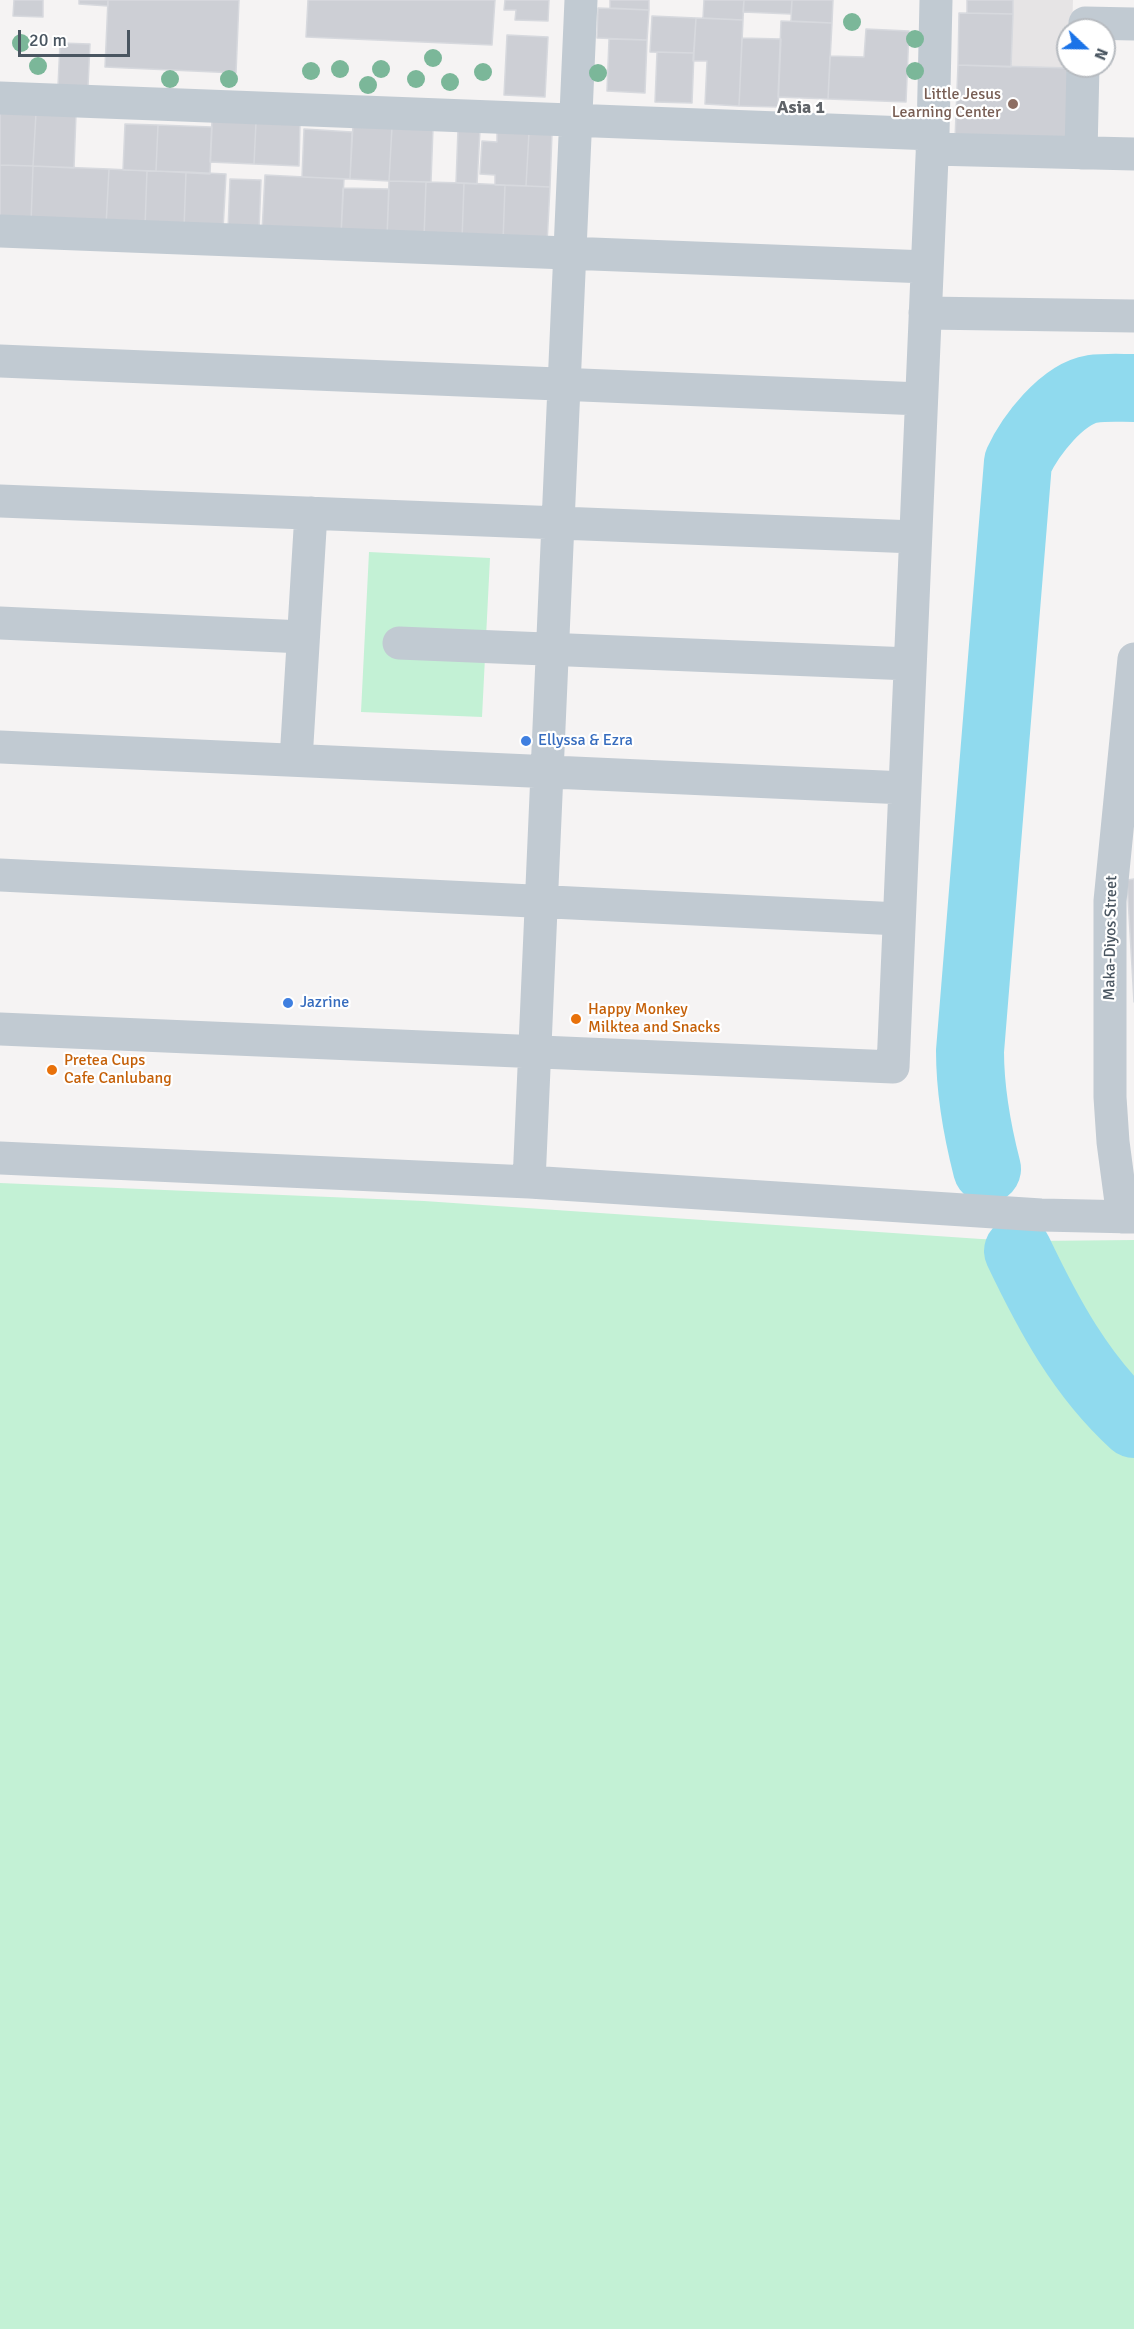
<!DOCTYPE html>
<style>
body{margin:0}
#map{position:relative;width:1134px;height:2329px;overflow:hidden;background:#f5f3f3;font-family:Signika,sans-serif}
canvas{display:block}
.north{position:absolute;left:1056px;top:18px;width:60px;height:60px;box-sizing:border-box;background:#fff;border:2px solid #b7bbc0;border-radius:50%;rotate:112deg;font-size:16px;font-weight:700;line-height:24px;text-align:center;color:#4a5661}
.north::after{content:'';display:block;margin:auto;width:21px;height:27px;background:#1a73e8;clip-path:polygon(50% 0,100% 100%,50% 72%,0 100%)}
.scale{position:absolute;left:18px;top:30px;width:112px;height:27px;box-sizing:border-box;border:3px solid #4a5661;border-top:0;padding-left:8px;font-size:18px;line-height:21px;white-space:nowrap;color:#4a5661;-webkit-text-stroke:4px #fff;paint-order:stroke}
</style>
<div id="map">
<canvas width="1134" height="2329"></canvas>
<div class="north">N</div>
<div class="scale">20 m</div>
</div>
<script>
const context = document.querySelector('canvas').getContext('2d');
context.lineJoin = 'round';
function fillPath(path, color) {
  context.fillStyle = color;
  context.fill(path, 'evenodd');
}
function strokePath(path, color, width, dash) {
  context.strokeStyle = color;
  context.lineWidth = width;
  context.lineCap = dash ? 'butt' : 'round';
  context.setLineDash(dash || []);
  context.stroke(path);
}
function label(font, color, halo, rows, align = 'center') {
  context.font = font + ' Signika,sans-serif';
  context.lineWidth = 4.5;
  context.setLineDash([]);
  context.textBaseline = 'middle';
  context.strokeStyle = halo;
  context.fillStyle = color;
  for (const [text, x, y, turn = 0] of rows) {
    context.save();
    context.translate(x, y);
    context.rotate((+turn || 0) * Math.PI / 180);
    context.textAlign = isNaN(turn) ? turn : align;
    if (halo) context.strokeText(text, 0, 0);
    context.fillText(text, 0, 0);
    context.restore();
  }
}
const education = new Path2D(`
 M1013,0H1073L1072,30H1068V66H1071L955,139L958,65L1011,67Z`);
const green = new Path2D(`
 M369,552L490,558L482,717L361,712Z
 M0,1183L424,1201L981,1239L1033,1241L1134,1240V2329H0Z`);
const river = new Path2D(`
 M987,1169C977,1130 970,1092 970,1051L1018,462C1030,436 1062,394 1092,389C1106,387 1120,388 1134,388
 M1018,1251C1048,1314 1081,1376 1134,1424`);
const building = new Path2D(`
 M14,0H43V17L13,16Z
 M79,0H108V6L79,4Z
 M108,0H239L236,73L105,67Z
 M308,0H495L492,45L306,37Z
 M505,0H549L548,21L515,20L516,10H504Z
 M610,0H649V10L610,8Z
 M704,0H744L743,20L703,18Z
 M744,0H792L791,14L743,12Z
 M792,0H833L832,23L791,21Z
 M967,0H1013V14L967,13Z
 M598,8L649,10L647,40L597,38Z
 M959,13L1013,14L1011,67L958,65Z
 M652,16L696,18L694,53L650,52Z
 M696,18L743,20L739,106L705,104L707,61H693Z
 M781,21L832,23L828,99L778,97Z
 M866,29L909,31L906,102L828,99L830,56L864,57Z
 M507,35L548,37L545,97L504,95Z
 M742,38L781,39L778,107L739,106Z
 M609,39L647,40L645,93L607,91Z
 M60,43L90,44L88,86H58Z
 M657,52L694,53L692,103L655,102Z
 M958,65L1071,68L1069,142L955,139Z
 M0,112L36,113L33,166L0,165Z
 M36,113L76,114L74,168L33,166Z
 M212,120L256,122L254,164L210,162Z
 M256,122L300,123L299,166L254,164Z
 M125,124L158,125L156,171L123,170Z
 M158,125L212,127L210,174L156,171Z
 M353,125L392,127L389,181L350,179Z
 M392,127L433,128L431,182L389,181Z
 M304,129L352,132L350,179L302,177Z
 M458,129L480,130L477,184L456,183Z
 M497,131L529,132L526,186L495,185V175L480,174L482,141L497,142Z
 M529,132L552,133L550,187L526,186Z
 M0,165L33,166L31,223L0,222Z
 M33,166L109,169L106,226L31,223Z
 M109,169L147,171L145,227L106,226Z
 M147,171L186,172L184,229L145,227Z
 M186,172L226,174L223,230L184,229Z
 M265,175L344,179L341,235L262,232Z
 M230,179L261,180L259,231L228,230Z
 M389,181L426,182L424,238L387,237Z
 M426,182L464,183L462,240L424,238Z
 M464,183L505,185L503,242L462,240Z
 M505,185L550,187L547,243L503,242Z
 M343,188L389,189L387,237L341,235Z
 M1134,879V1002L1127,880Z`);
const minor = new Path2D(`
 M1085,23L1134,24
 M0,98L933,134
 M932,149L1134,154
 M1081,153L1083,66
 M0,231L927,267
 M925,313L1134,316
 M0,361L921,399
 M0,501L915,537
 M0,623L303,637
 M399,643L910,664
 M0,747L905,788
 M296,760L311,513
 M0,875L899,919
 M0,1029L893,1067L933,134L936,0
 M0,1158L529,1182L1041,1215L1134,1217
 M529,1182L581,0
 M1123,1217L1113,1142L1110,1097V901L1134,659`);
const trees = [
 [852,22],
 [915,39],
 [21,43],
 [433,58],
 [38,66],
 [340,69],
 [381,69],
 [311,71],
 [915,71],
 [483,72],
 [598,73],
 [170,79],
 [229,79],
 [416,79],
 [450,82],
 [368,85]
];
const markers = [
 [1013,104,6,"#8d6e63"],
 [526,741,6,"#3f7fe0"],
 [288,1003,6,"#3f7fe0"],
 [576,1019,6,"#e8710a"],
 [52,1070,6,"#e8710a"]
];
const educationNames = [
 ["Little Jesus",1001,95],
 ["Learning Center",1001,113]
];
const shopNames = [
 ["Ellyssa & Ezra",538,741],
 ["Jazrine",300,1003]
];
const streetNames = [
 ["Maka-Diyos Street",1111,938,-89]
];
const foodNames = [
 ["Happy Monkey",588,1010],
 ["Milktea and Snacks",588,1028],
 ["Pretea Cups",64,1061],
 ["Cafe Canlubang",64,1079]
];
const neighbourhoodNames = [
 ["Asia 1",801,108]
];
fillPath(education, '#e6e4e5');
fillPath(green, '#c3f1d5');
strokePath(river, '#90daee', 68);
fillPath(building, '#cdcfd5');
strokePath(building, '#d7d9de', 1.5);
strokePath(minor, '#c1cad2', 33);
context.fillStyle = '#7bb799';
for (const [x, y] of trees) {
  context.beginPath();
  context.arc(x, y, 9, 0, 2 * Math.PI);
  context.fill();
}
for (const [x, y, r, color] of markers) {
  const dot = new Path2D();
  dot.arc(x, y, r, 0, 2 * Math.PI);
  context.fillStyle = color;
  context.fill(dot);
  strokePath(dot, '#fff', 2);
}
label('16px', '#785e54', '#fff', educationNames, 'right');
label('16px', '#366cbe', '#fff', shopNames, 'left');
label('16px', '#4a5661', '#fff', streetNames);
label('16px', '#c56008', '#fff', foodNames, 'left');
label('bold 18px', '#5f6368', '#fff', neighbourhoodNames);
</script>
